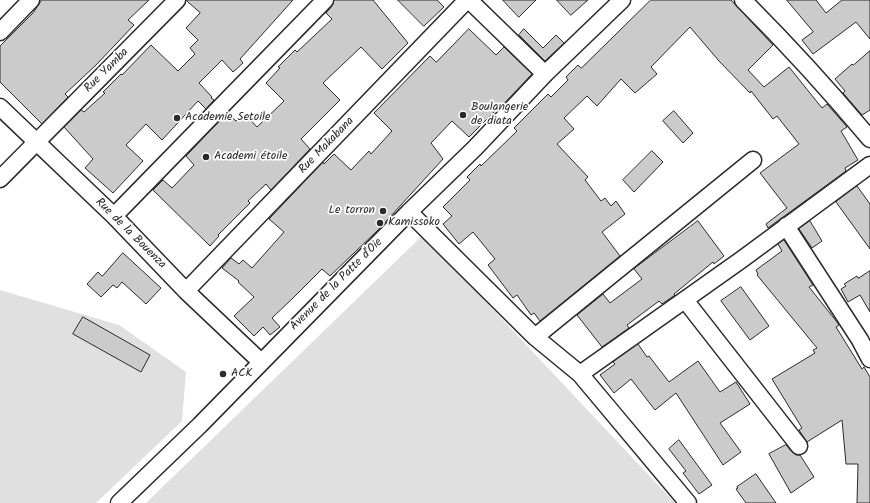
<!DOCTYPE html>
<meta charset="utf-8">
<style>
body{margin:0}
canvas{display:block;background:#fff}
</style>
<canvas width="870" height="503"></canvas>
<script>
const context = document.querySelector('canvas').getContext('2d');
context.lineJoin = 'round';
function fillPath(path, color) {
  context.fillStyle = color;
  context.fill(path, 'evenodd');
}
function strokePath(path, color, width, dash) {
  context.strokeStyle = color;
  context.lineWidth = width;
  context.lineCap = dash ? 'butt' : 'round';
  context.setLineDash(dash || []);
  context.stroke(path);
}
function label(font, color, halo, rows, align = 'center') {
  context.font = font + ' Kalam,sans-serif';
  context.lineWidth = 3.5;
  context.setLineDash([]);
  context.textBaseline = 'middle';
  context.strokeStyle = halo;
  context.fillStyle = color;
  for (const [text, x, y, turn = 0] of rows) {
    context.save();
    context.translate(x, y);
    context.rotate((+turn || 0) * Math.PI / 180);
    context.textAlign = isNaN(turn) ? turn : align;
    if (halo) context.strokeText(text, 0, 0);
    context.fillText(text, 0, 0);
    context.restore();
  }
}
const green = new Path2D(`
 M423,235L675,503H146Z
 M0,290L119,325L186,372L182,421L96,503H0Z`);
const building = new Path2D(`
 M42,0H149L128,20L134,25L96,65L65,94L68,97L42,124L0,82V46L33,13Z
 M186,0H293L240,59L243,63L233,72L222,60L199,83L212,97L211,98L214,100L206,109L198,101L162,140L146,124L126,145L143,161L113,193L85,168L93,159L64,127L81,110L84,112L105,93L103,92L121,74L122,75L151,45L178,71L195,54L190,48L198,40L186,28L200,13Z
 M334,0H373L408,43L382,69L361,47L323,83L340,100L301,139L310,149L271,190L266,184L248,201L250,203L218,235L219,236L210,246L153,190L163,180L172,188L194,165L186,156L227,113L236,121L244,113L257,127L284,101L266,83L280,68L278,67L295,50L297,52L332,19L326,13L332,6Z
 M398,0H437L444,7L424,26Z
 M503,0H536L519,17Z
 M557,0H588L571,15Z
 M651,0H731L773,45L748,70L764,87L789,67L822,108L827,104L847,127L841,131L858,160L845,168L846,171L768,228L766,224L787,208L760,173L799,144L777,116L773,119L751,91L750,93L719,61L690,27L651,67L657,74L635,93L621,79L597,106L587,96L564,118L574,129L557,144L588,177L585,180L601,201L605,198L611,206L616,201L625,214L602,232L620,256L540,321L534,313L531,315L517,295L513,298L488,265L495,259L473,232L459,244L443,224L452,216L443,207L470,180L467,177L480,164L481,166L517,131L514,128L548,94L551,97L568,80L566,77L578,65L581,68Z
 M787,0H816L826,13L842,0H870V39L856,22L813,54L802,40L813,32Z
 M469,29L496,55L504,47L532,74L497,111L496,110L469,137L452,121L431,143L443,159L378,230L330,276L322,269L292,299L272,318L280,327L270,335L263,327L254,336L234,316L254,297L238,282L239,281L222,268L231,258L239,264L243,260L252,268L284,232L269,219L323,162L324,164L334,154L351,170L369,151L371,154L392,131L374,113L430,56L436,62Z
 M524,29L543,48L556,35L564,43L545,61L519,35Z
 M870,51V110L862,115L843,93L845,91L835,79L852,64L853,65Z
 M674,111L693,133L683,143L663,121Z
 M652,151L663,162L634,192L623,180Z
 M857,186L870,204V249L836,202Z
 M698,221L724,256L714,264L713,262L674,294L675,295L662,304L659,301L627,325L629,328L602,347L577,315L603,294L610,303L642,279L634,269Z
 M810,221L822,241L812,248L799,229Z
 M784,240L813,285L809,287L837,322L839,325L836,327L862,369L864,367L870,377V503H857L858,464H846L842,420L807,442L799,430L802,428L772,379L815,353L813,350L817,348L757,275L758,274L756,270L782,251L778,244Z
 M123,253L161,288L146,304L122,282L117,288L113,285L101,297L87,284L98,272L102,276Z
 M870,271V312L860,295L848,302L841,289L846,286L844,284L857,276L858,278Z
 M741,287L769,326L750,340L721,301Z
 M83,317L150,355L141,372L73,334Z
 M638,344L647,357L649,356L669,382L698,361L720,392L736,382L750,404L720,423L741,452L723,465L676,393L655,410L631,379L614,393L600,375L615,364L613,362Z
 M679,440L712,485L699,494L683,473L686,471L669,449Z
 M786,445L792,452L796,455H800L814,477L791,493L769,454Z
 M756,474L776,503H746L736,489L738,488L737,487Z`);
const street = new Path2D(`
 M469,0L545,74
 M743,0C788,45 830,91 870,139
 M0,32L31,0
 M0,107L114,216L186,291L261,362
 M0,179L177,0
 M409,212L535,337L580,374L688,503
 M114,216L325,0
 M786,226L860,340L870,359
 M186,291L467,0
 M685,300L799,446
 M535,337L753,160
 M580,374L741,260L870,165
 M119,503L200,425L409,212L475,148L545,74L622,0`);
const markers = [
 [463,115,4,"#2b2b2b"],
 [177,118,4,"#2b2b2b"],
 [206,157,4,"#2b2b2b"],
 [383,211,4,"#2b2b2b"],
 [380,223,4,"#2b2b2b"],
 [223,374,4,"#2b2b2b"]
];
const streetNames = [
 ["Rue Yamba",107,71,-45],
 ["Rue Makabana",327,146,-46],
 ["Rue de la Bouenza",130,234,45],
 ["Avenue de la Patte d'Oie",337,285,-45]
];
const poiNames = [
 ["Boulangerie",471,108],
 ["de diata",471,122],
 ["Academie 5etoile",185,118],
 ["Academi étoile",214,157],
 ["Le torron",375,211,"right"],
 ["Kamissoko",388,223],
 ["ACK",231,374]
];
fillPath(green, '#e0e0e0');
fillPath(building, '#cbcbcb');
strokePath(building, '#2b2b2b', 1);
strokePath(street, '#2b2b2b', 19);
strokePath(street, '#fff', 16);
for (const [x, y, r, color] of markers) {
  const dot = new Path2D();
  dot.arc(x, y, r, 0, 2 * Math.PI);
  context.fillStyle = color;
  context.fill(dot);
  strokePath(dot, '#fff', 1.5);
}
label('12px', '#2b2b2b', '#fff', streetNames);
label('12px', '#2b2b2b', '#fff', poiNames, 'left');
</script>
